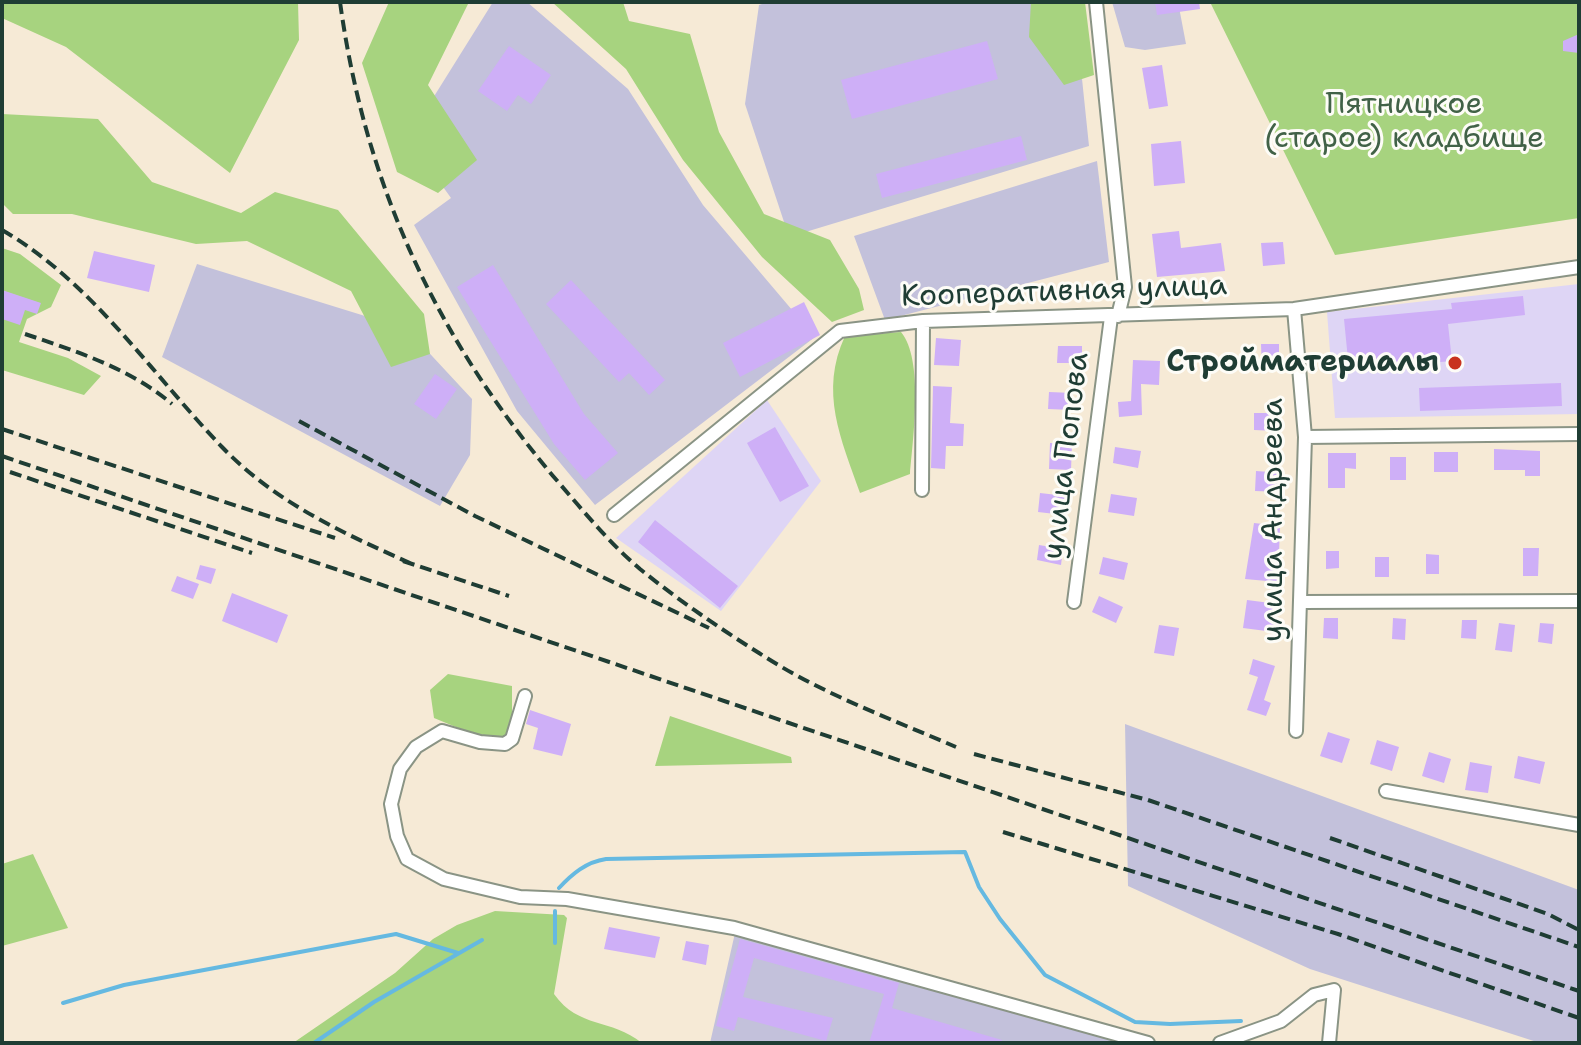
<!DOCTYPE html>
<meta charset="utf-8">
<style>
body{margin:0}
#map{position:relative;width:1581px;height:1045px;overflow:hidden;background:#f6ead6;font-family:"Shantell Sans",sans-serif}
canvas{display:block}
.frame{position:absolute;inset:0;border:4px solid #1f3d34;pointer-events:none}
</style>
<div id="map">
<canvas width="1581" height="1045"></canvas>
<div class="frame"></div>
</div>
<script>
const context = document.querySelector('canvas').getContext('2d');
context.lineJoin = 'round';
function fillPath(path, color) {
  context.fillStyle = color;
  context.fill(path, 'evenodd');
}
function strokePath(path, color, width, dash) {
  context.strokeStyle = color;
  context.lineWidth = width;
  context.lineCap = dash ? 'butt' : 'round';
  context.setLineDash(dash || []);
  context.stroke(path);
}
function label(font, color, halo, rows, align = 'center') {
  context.font = font + ' "Shantell Sans",sans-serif';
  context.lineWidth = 6;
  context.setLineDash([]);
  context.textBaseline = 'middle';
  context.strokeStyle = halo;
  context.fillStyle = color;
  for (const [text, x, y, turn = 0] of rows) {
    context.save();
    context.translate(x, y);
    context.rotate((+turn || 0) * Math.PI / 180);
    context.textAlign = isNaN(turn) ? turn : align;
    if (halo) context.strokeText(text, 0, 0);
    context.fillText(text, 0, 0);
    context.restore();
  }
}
const built = new Path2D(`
 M1579,284V414L1335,418L1327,312Z
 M767,400L821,481L721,611L616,538Z`);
const industrial = new Path2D(`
 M493,2H527L628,89L703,205L815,337L595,505L517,411L414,225L451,198L408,138Z
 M768,2H1074L1089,146L789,237L745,104L759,5Z
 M1112,2H1178L1186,44L1145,50L1125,47Z
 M1097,161L1109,262L885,320L854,236Z
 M197,264L407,329L472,399L470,455L440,506L162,357Z
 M1125,724L1579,890V1043H1540L1310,969L1128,886Z
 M735,933L1126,1043H710Z`);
const green = new Path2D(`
 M2,2H298L299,40L230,173L66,47L2,18Z
 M389,2H469L428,85L477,160L438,193L397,172L362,63Z
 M552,2H623L629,21L690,34L719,132L764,214L830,240L859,289L864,310L832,322L762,257L683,160L626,69Z
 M1031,2H1085L1094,75L1064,85L1029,37Z
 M1210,2H1579V218L1335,255Z
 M2,114L98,119L152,182L241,213L275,192L338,210L424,314L430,354L391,367L351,291L247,241L196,244L72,214H13L2,203Z
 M2,248L20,254L61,285L51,307L27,319L19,342L68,358L101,376L84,395L2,370Z
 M901,332C924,359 913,439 910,474L860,493C841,439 819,392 845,336Z
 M448,674L512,686V720L504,739L468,732L434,718L430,690Z
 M670,716L791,757L792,763L655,766Z
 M33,854L68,928L2,946V864Z
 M495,911L564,915L567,918L554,994C579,1029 611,1018 642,1043H293L395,973L433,939L457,925Z`);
const stream = new Path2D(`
 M559,888C572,874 586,862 606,859L965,852L979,887L1000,919L1045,975L1135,1022L1170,1024L1241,1021
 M555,911V943
 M63,1003L124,985L396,934L458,953
 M314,1043L374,1002L482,940`);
const building = new Path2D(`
 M1155,2H1199L1200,9L1157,15Z
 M1579,34V53L1563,51V41Z
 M987,41L998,79L852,119L841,80Z
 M509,46L551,75L531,104L518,95L507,111L478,91Z
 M1162,65L1168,106L1149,109L1142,68Z
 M1021,136L1027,160L882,198L876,174Z
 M1181,141L1185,183L1154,186L1151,144Z
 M1179,231L1181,248L1221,243L1225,271L1157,277L1152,234Z
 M1283,242L1285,264L1263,266L1261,243Z
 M94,251L155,265L149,292L87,278Z
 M493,265L584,414L618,453L585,480L554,444L457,287Z
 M571,280L665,380L649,395L629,373L619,382L546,304Z
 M2,290L41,303L37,314L25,310L20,325L2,319Z
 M1523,296L1525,315L1448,324L1452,361L1349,370L1344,319L1452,309L1451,303Z
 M804,302L820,335L740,377L723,343Z
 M936,338L961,340L959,366L934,365Z
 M1261,344H1279V368L1262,369Z
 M1058,346H1082V363H1057Z
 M1133,360L1160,361L1159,385L1141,384L1142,415L1119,417L1118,402L1131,401Z
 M435,374L457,389L436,419L414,404Z
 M1561,383L1562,406L1420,411L1419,388Z
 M933,386L952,387L950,423L964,424L963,446H946L945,469L931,468Z
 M1049,392L1073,393L1072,410L1048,409Z
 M1254,413H1277V431L1254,430Z
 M775,427L809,486L780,502L747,443Z
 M1050,443L1072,444L1071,470L1049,469Z
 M1115,447L1141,451L1138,468L1113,463Z
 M1494,449L1540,451V476H1525V470H1494Z
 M1434,452H1458V472H1434Z
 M1328,453H1356V469L1345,468V488H1328Z
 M1390,457H1406V480H1390Z
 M1256,471L1284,473L1283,492L1255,491Z
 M1040,493L1066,496L1064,515L1038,512Z
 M1111,494L1137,498L1134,516L1108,512Z
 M655,520L738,586L720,608L638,542Z
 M1254,523L1280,526L1278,582L1245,579Z
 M1039,545L1063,549L1061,565L1037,560Z
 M1523,548H1539L1538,576H1523Z
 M1326,551H1339V568L1326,569Z
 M1426,554L1439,555V574H1426Z
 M1103,557L1128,563L1124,580L1099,574Z
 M1375,557H1389V577H1375Z
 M200,565L216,569L211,584L196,579Z
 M177,576L199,584L193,599L171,591Z
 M232,593L288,615L277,643L222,621Z
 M1099,596L1123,607L1116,623L1092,612Z
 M1247,600L1278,604L1274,632L1243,628Z
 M1324,618H1338V639L1323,638Z
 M1393,618L1406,619L1405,640L1392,639Z
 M1462,620H1477L1476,639L1461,638Z
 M1499,623L1515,625L1512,652L1495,650Z
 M1540,623L1554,624L1552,644L1538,642Z
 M1159,625L1179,628L1174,656L1154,653Z
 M1253,659L1275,666L1264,700L1271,703L1266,716L1247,710L1258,677L1249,674Z
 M530,710L571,724L562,756L533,749L538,728L526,724Z
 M1328,732L1350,739L1342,763L1320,756Z
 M1377,740L1399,747L1392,771L1370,764Z
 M1429,752L1451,759L1444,783L1422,776Z
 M1518,756L1545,762L1540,784L1514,778Z
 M1470,762L1492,766L1488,793L1465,790Z
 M609,927L660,937L655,958L604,949Z
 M740,939L899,983L892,1008L1002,1040L1001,1043H869L884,994L754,958L743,997L833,1018L826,1041L738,1017L734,1031L716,1026Z
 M686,941L709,945L706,965L682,960Z`);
const street = new Path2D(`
 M1096,2L1125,287L1118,316
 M1294,309L1305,437L1296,731
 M1305,437L1579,434
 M922,490L923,321
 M614,515L840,331L923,321L1294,309L1579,267
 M1074,602L1111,317
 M1301,602L1579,601
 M525,696L512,739L505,744L480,742L442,731L416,747L400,769L391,804L397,836L407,859L444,879L520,897L567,899L734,928L1148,1043
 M1386,791L1579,825
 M1220,1043L1281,1021L1314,995L1334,990L1329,1043`);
const rail = new Path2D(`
 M340,2C365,184 435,335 553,476C581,508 608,542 640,569C677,599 719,628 759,653C820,693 889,718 956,747
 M2,230C92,282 151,373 222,447C276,503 343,533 412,564
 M25,334C76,351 131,369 172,404
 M299,421L475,516L709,628
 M2,429L335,538
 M2,456L1579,991
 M10,472L252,553
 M403,561L509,596
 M974,754L1148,800L1579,947
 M1003,832L1338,934L1579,1018
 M1330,838L1548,914L1579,930`);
const markers = [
 [1455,363,8,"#c8321e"]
];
const parkNames = [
 ["Пятницкое",1404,105],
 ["(старое) кладбище",1404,139]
];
const streetNames = [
 ["Кооперативная улица",1064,292,-2],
 ["улица Попова",1067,456,-83],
 ["улица Андреева",1274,520,-90]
];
const poiNames = [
 ["Стройматериалы",1439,363]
];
fillPath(built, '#ded5f5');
fillPath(industrial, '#c3c1db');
fillPath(green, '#a7d37f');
strokePath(stream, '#65b9e1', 4);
fillPath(building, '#ceaff7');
strokePath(street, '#8a9485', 16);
strokePath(street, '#fff', 12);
strokePath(rail, '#1f3d34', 4, [12, 6]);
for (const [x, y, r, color] of markers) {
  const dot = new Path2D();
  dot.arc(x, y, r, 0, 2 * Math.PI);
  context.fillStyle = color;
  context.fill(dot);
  strokePath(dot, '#fdfcf7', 3);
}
label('30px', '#416247', '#fdfcf7', parkNames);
label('30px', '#1f3d34', '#fdfcf7', streetNames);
label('bold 30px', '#1f3d34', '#fdfcf7', poiNames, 'right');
</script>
